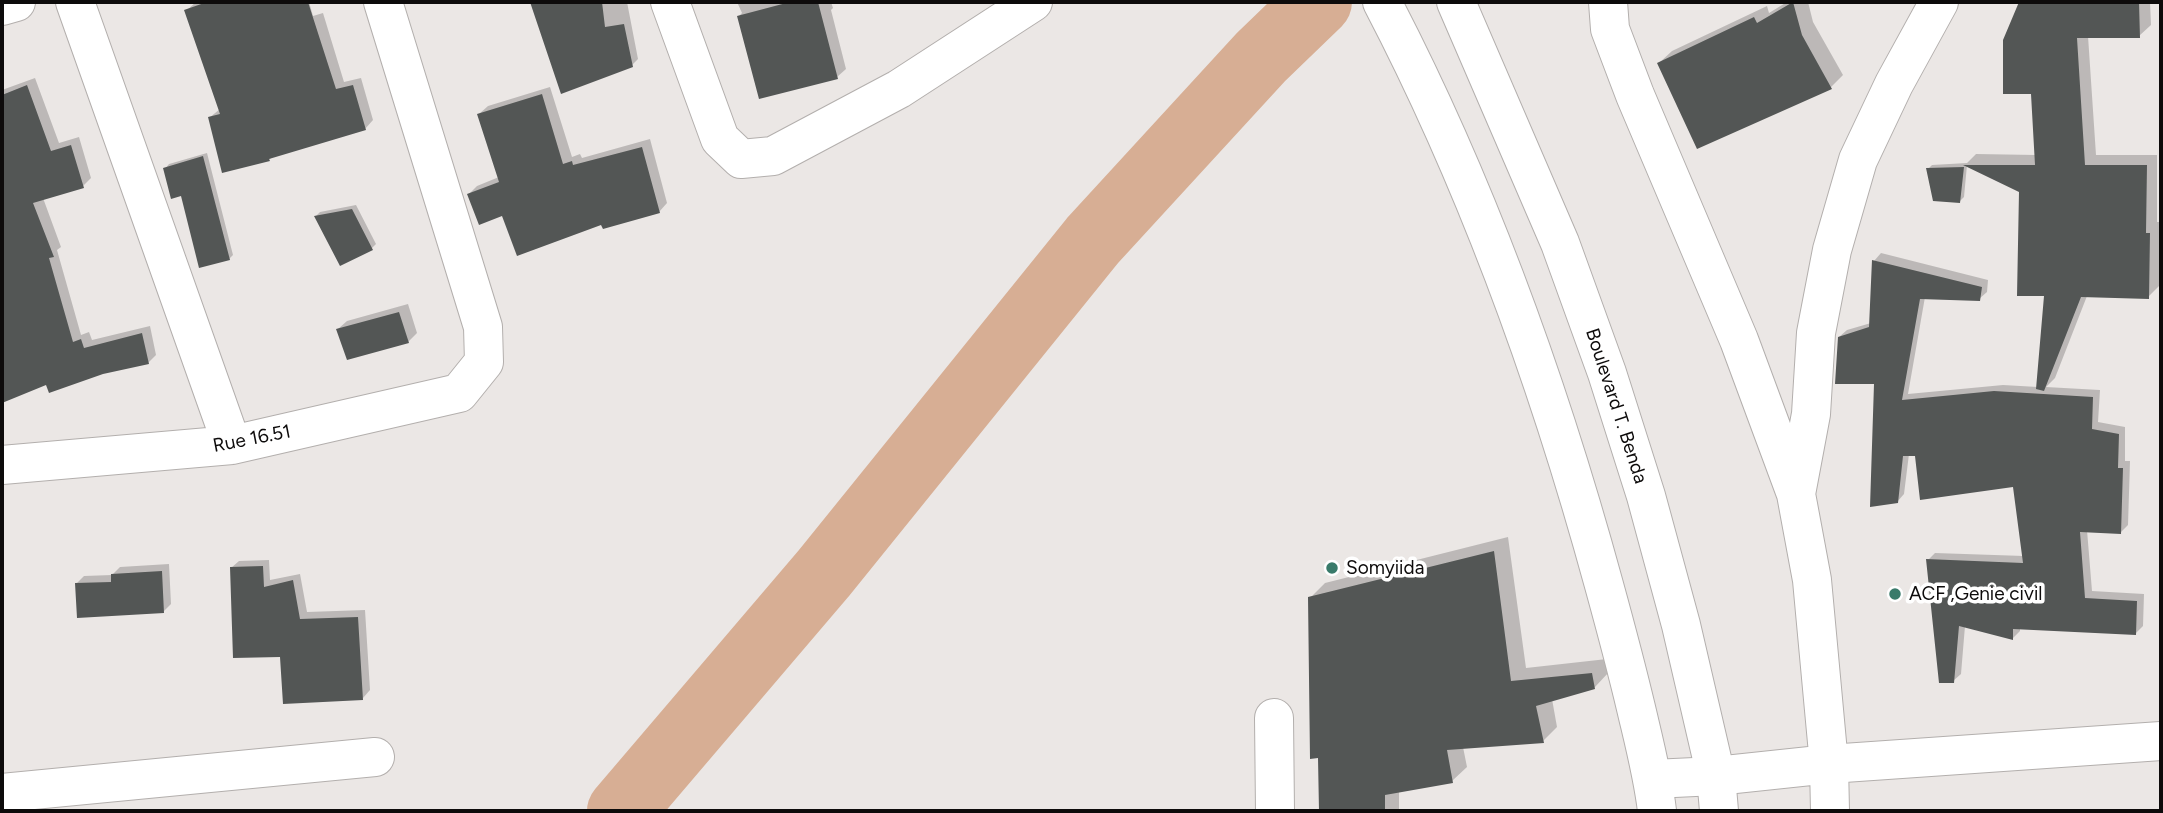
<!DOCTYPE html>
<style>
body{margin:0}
#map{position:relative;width:2163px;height:813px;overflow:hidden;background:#ebe7e5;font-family:Figtree,sans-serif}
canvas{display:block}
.frame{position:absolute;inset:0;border:4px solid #0d0b0b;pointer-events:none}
</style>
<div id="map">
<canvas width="2163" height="813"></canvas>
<div class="frame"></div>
</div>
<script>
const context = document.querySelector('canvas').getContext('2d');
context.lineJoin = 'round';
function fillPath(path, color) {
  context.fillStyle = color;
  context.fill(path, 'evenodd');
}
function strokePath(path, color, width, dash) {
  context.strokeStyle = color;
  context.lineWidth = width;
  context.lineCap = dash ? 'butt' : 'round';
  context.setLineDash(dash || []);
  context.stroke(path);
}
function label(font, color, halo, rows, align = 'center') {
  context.font = font + ' Figtree,sans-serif';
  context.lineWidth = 7;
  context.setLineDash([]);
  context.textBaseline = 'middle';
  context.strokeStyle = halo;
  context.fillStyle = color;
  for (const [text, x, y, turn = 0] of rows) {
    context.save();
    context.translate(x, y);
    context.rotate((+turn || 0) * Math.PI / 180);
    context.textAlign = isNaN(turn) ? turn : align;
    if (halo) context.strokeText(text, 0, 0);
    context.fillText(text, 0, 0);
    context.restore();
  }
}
const shadow = new Path2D(`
 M196,2H309L313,16L323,13L344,82L361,78L373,120L365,129L273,156L269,160L209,118L220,109L186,11Z
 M532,2H627L638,59L632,65L562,92Z
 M737,2H831L833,8L831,10L846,69L837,77L739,16L742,13Z
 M1787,2H1808L1813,22L1843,75L1831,87L1659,63L1672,51L1767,6L1769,13Z
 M2021,2H2150L2151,25L2139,36H2088L2096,155H2157V222H2161L2160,285L2148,297L2087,296L2055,378L2046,387L2100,390L2098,422L2125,427V461H2130L2128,525L2121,532L2087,530L2092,591L2144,594L2143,626L2135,634L2020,628V631L2013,638L1965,626L1961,674L1953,681L1928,560L1935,553L2024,556L2014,486L1916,455L1909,454L1904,494L1897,502L1876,382L1839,337L1847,330L1871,323L1874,261L1881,253L1988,280L1987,292L1979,299L1925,297L1908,394L2003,385L2038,387L2046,295L2021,190L1967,165L1964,197L1960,201L1928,169L1932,165L1967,163L1976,154L2036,155L2033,92L2004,40Z
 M35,78L59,143L79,137L91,178L83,186L43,198L61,247L57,250L81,335L89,332L92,340L150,326L156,355L148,363L48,382L3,400L2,90Z
 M550,87L572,157L580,154L582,158L650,139L667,203L659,212L603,223L503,214L469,194L477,186L499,177L479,114L488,106Z
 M207,153L233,255L229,259L165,169L169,164Z
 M356,205L376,244L372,248L341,264L316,216L320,212Z
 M408,304L417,333L408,342L338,329L347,321Z
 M1508,537L1526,668L1607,659L1609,672L1595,687L1552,699L1557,727L1543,741L1463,747L1467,767L1452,781L1399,791V811H1320V756L1310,598L1325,583Z
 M269,560L270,580L300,574L307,612L365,610L370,690L363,698L282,655L231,568L239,561Z
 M169,564L171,604L163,612L76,584L84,576L112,575L120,567Z`);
const river = new Path2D(`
 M621,811L824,573L1093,240L1261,57L1318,2`);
const building = new Path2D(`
 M207,2H308L336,89L353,85L366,130L269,159L270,161L222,173L208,117L220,114L184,10Z
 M530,2H602L605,27L624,24L633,67L561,94Z
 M790,2H818L838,79L759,99L737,16Z
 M1793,2L1802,35L1832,89L1697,149L1657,63L1754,17L1757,23Z
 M2019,2H2139L2140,38H2077L2085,165H2147L2146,233H2150L2149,299L2081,297L2044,391L2036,389L2044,296H2017L2019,192L1963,165H2035L2031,94H2003V40Z
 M27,85L51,151L71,145L84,188L33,203L54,257L49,258L73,342L81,339L84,348L142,333L149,364L103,374L49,393L46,385L2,403V95Z
 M542,94L563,164L572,161L573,165L642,147L660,213L603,229L601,225L517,256L502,216L479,225L467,194L499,182L477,114Z
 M203,156L230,260L199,268L181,196L171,199L163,168Z
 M1964,167L1960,203L1933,201L1926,168Z
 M352,209L373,250L340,266L314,216Z
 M1872,260L1982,287L1980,301L1920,299L1902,400L1994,391L2093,397L2092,429L2119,434L2118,468H2123L2121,534L2080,532L2085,598L2137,601L2136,635L2013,629V640L1959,626L1954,683H1939L1926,559L2023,563L2013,487L1920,500L1915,456H1903L1898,503L1870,507L1874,384H1835L1838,337L1869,327Z
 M399,312L409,343L347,360L336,329Z
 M1494,551L1511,681L1592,673L1595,689L1536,706L1544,743L1447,750L1453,783L1385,795V811H1319L1318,758L1310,759L1308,597Z
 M263,566L264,587L293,580L300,619L358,617L363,700L283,704L280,657L233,658L230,567Z
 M162,571L164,613L77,618L75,583L111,582V574Z`);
const street = new Path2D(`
 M75,2L232,445
 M670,2L720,139L741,159L773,156L899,89L1033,2
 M1608,2L1610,29L1635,95L1739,340L1796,494L1812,580L1829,764L1830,811
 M2,6L16,2
 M2,465L232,445L459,393L484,362L483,327L383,2
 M1796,494L1811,414L1816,333L1832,250L1858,160L1894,84L1939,2
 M1274,718L1275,811
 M1653,779L1716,776L1829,764L2161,741
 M2,793L375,757`);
const highway = new Path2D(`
 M1382,2C1478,186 1549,384 1604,585C1615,625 1626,666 1636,708C1644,742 1653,776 1657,811
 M1456,2L1560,243L1607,373L1646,496L1681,625L1716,776L1719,811`);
const markers = [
 [1332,568,7,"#397a6a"],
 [1895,594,7,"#397a6a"]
];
const streetNames = [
 ["Boulevard T. Benda",1616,406,72],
 ["Rue 16.51",252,439,-11]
];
const poiNames = [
 ["Somyiida",1346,568],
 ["ACF ,Genie civil",1909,594]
];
fillPath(shadow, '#0003');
strokePath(river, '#d7ae94', 68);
fillPath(building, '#535655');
strokePath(street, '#b3afad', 40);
strokePath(highway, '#b3afad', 40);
strokePath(street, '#fff', 38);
strokePath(highway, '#fff', 38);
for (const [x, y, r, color] of markers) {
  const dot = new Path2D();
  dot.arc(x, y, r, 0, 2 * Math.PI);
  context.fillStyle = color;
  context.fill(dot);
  strokePath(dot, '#fff', 2.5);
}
label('19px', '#0d0b0b', '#fff', streetNames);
label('19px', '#0d0b0b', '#fff', poiNames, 'left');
</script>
